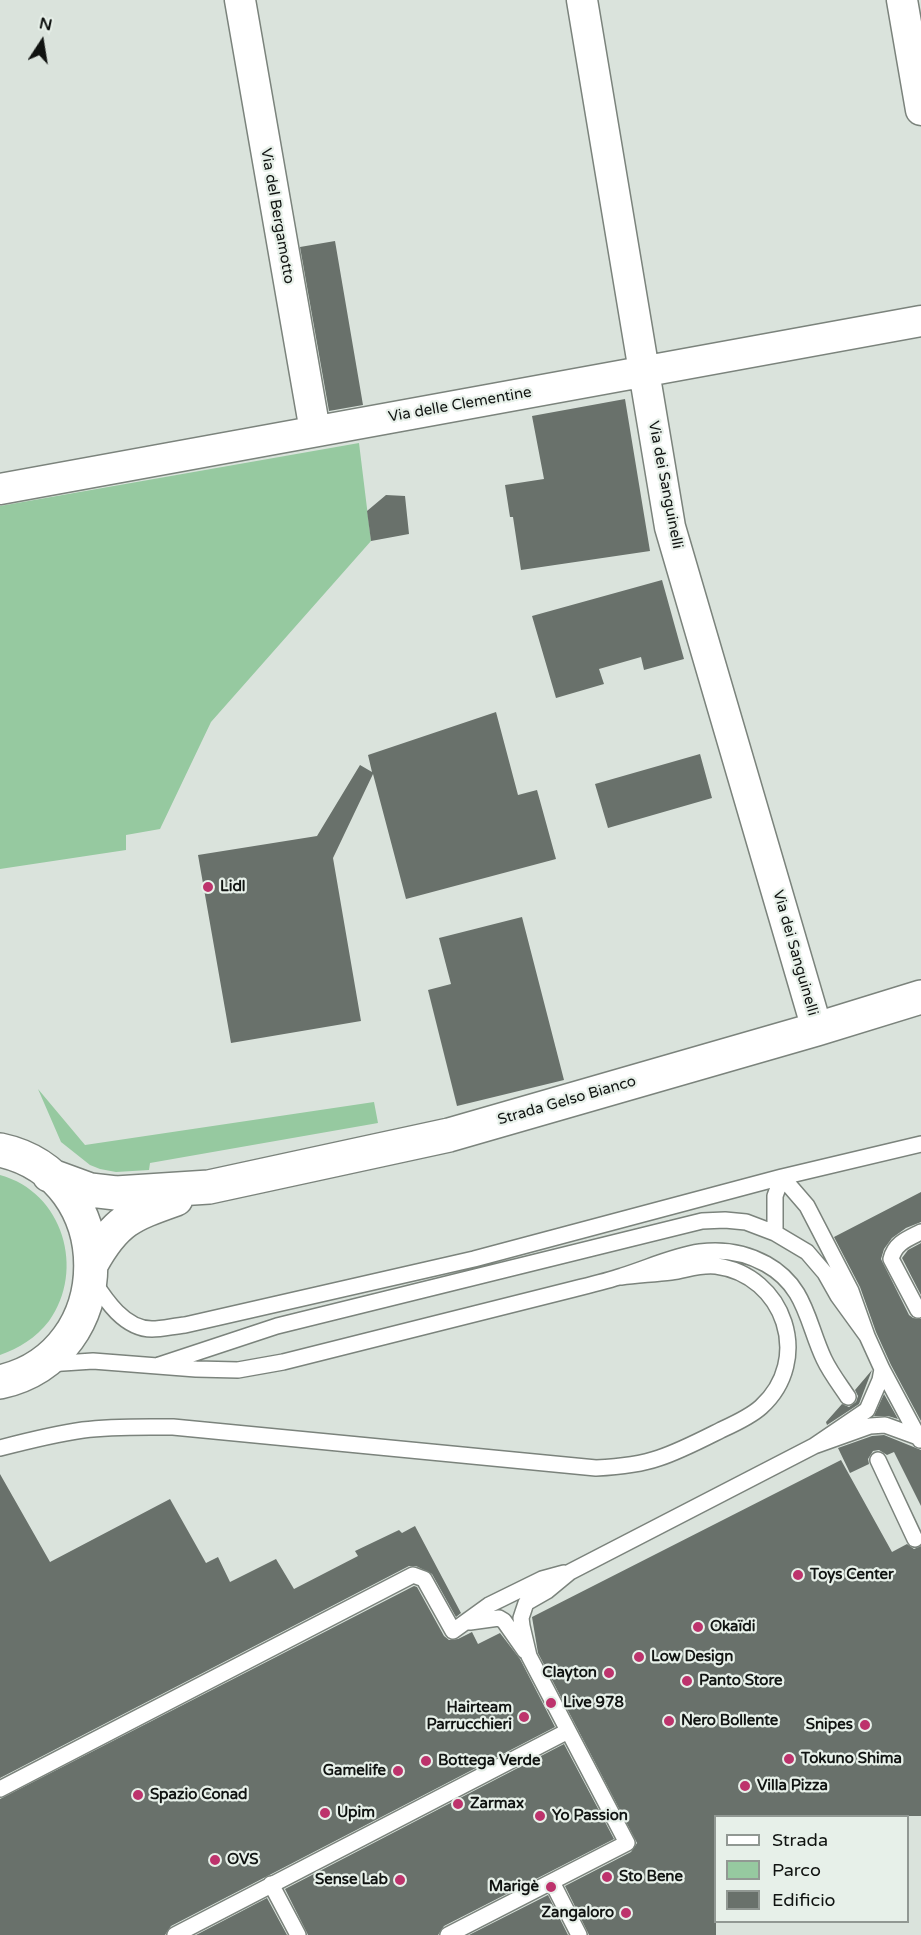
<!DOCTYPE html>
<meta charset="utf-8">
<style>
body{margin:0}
#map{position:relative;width:921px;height:1935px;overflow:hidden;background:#dae3dc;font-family:"Varela Round",sans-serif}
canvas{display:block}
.legend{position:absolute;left:714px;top:1815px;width:195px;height:108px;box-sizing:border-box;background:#e7f0e9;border:2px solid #919893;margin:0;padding:8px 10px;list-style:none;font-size:18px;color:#101311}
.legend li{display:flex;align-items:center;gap:12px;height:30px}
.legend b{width:30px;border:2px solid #919893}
.north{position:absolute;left:12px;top:12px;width:60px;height:60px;-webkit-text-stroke:4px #e7f0e9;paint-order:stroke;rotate:12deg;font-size:16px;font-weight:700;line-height:24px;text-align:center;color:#101311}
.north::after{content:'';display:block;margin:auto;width:21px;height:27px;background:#101311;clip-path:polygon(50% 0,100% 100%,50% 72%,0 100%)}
</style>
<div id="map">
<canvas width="921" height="1935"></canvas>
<ul class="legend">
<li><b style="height:8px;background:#fff"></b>Strada</li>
<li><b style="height:16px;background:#96c9a0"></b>Parco</li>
<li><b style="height:16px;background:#69716b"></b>Edificio</li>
</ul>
<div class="north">N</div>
</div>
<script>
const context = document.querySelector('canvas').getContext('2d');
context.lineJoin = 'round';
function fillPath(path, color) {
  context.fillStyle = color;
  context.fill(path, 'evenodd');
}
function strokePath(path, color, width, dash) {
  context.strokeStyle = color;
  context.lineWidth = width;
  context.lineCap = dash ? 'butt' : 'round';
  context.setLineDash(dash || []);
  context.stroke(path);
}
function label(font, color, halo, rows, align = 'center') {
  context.font = font + ' "Varela Round",sans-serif';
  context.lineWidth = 4.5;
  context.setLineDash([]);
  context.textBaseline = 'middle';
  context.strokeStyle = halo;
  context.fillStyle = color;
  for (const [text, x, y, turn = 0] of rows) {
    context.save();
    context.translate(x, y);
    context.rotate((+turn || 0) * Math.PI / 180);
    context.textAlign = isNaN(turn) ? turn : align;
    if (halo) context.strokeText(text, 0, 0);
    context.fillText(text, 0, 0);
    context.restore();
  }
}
const green = new Path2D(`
 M359,443L371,541L211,722L160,829L126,835V850L0,869V506Z
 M38,1089L85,1145L374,1102L378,1123L150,1163L149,1170L116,1172L100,1169L90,1165L61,1142Z
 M0,1175C63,1192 86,1270 49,1321C36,1338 19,1348 0,1355Z`);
const building = new Path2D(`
 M335,241L363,405L329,411L300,247Z
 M625,399L650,551L521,570L513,517H510L505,485L544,479L532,416Z
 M386,495L405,496L409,534L371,541L367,511Z
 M662,580L684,659L644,670L641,657L599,669L604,684L556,698L532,616Z
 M496,712L518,795L537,790L556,859L406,899L373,774L333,858L361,1021L231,1043L198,855L317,836L360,765L372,772L368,755Z
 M700,754L712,798L608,828L595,784Z
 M522,917L564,1080L457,1106L428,990L451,984L439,938Z
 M921,1192V1222L906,1228L892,1238L884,1249L881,1259L909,1315L913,1318L921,1319V1421L891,1365L876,1332L860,1287L834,1237Z
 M921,1243V1295L902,1258L908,1250Z
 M872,1370L859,1404L827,1425L826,1422L842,1404L849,1407L856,1402L858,1396L855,1390Z
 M884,1394L898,1419L888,1416H874Z
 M884,1435L921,1450V1506L894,1452L887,1455L879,1450L873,1451L868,1459L869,1464L850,1473L838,1448L872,1436Z
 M841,1460L892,1552L907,1544L914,1549L921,1546V1816H716V1935H589L565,1886L631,1852L637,1843L538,1653L532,1617Z
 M0,1474L50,1562L170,1499L206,1563L218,1557L230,1582L276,1559L294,1589L358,1556L355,1551L399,1530L402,1533L415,1526L461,1613L456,1617L432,1574L416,1566H409L0,1778Z
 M414,1586L417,1587L444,1636L449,1640L458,1639L472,1632L478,1644L500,1633L520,1659L555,1727L171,1926L165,1935H0V1799Z
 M564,1744L614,1839L444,1926L438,1935H308L285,1889Z
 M548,1895L568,1935H469Z
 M267,1898L287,1935H196Z`);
const lane = new Path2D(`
 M92,1279C105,1299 124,1329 152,1329C162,1329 174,1326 185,1325L474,1259L782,1177L921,1144
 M918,1310L891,1259C895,1243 907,1239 921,1232
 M867,1336L882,1369L920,1440
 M48,1364L93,1361L196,1369L238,1370L283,1362C380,1337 477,1314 574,1289C590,1285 607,1281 622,1276C648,1268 673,1256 700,1252C723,1249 746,1253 766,1264C806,1286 807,1323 824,1359C830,1372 840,1385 848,1397
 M159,1365L277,1326L702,1221L725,1220L746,1222L775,1233L807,1252L825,1273L838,1296L867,1336L851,1291L807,1206L782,1177L775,1196V1233
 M882,1369L880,1380L867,1410L814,1446L870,1426L885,1425L918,1437
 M0,1448C27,1441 55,1434 83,1430C113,1426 143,1427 173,1427L596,1468C616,1467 639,1465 659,1458C680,1451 701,1440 721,1430C734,1424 750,1417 761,1407C813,1360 785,1275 716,1266C700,1264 686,1270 671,1272C654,1274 637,1275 621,1277
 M878,1460L915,1539
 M470,1622L499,1618L504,1621L525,1651
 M0,1789L413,1575L424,1579L453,1631L489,1605L542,1579L564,1573
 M552,1882L579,1935
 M271,1884L298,1935
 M175,1935L568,1731
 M448,1935L627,1843L529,1656L522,1626L521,1618L526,1603L547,1591L570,1572L814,1446`);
const street = new Path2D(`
 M240,0L315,431
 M582,0L670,527L817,1029
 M902,0L921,110
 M0,489L921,321`);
const primary = new Path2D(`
 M0,1150C121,1176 121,1355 0,1382
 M49,1175L90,1190L116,1193L209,1187L449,1135L817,1029L921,997
 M92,1263C116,1220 131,1215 176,1199`);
const markers = [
 [208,887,6,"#bd336c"],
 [798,1575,6,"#bd336c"],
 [698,1627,6,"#bd336c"],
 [639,1657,6,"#bd336c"],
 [609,1673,6,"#bd336c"],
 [687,1681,6,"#bd336c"],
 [551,1703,6,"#bd336c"],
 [524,1717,6,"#bd336c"],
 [669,1721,6,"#bd336c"],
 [865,1725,6,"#bd336c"],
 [789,1759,6,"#bd336c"],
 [426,1761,6,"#bd336c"],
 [398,1771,6,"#bd336c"],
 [745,1786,6,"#bd336c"],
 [138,1795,6,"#bd336c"],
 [458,1804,6,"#bd336c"],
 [325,1813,6,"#bd336c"],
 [540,1816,6,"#bd336c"],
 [215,1860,6,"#bd336c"],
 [607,1877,6,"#bd336c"],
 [400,1880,6,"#bd336c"],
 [551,1887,6,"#bd336c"],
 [626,1913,6,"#bd336c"]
];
const streetNames = [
 ["Via del Bergamotto",277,216,80],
 ["Via delle Clementine",460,405,-10],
 ["Via dei Sanguinelli",665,485,79],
 ["Via dei Sanguinelli",795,953,74],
 ["Strada Gelso Bianco",567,1101,-16]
];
const poiNames = [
 ["Lidl",220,887],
 ["Toys Center",810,1575],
 ["Okaïdi",710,1627],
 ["Low Design",651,1657],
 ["Clayton",597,1673,"right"],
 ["Panto Store",699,1681],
 ["Live 978",563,1703],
 ["Hairteam",512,1708,"right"],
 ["Parrucchieri",512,1725,"right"],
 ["Nero Bollente",681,1721],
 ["Snipes",853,1725,"right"],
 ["Tokuno Shima",801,1759],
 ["Bottega Verde",438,1761],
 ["Gamelife",386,1771,"right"],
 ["Villa Pizza",757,1786],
 ["Spazio Conad",150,1795],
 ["Zarmax",470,1804],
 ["Upim",337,1813],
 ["Yo Passion",552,1816],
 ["OVS",227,1860],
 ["Sto Bene",619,1877],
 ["Sense Lab",388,1880,"right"],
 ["Marigè",539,1887,"right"],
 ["Zangaloro",614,1913,"right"]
];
fillPath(green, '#96c9a0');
fillPath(building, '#69716b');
strokePath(lane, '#7b837c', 18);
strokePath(street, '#7b837c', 33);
strokePath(primary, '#7b837c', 36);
strokePath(lane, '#fff', 15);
strokePath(street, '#fff', 30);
strokePath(primary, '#fff', 33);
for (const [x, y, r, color] of markers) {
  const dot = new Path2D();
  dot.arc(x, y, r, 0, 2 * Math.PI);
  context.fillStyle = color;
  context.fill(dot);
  strokePath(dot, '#e7f0e9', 2);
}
label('15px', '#101311', '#e7f0e9', streetNames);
label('bold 15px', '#101311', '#e7f0e9', poiNames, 'left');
</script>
